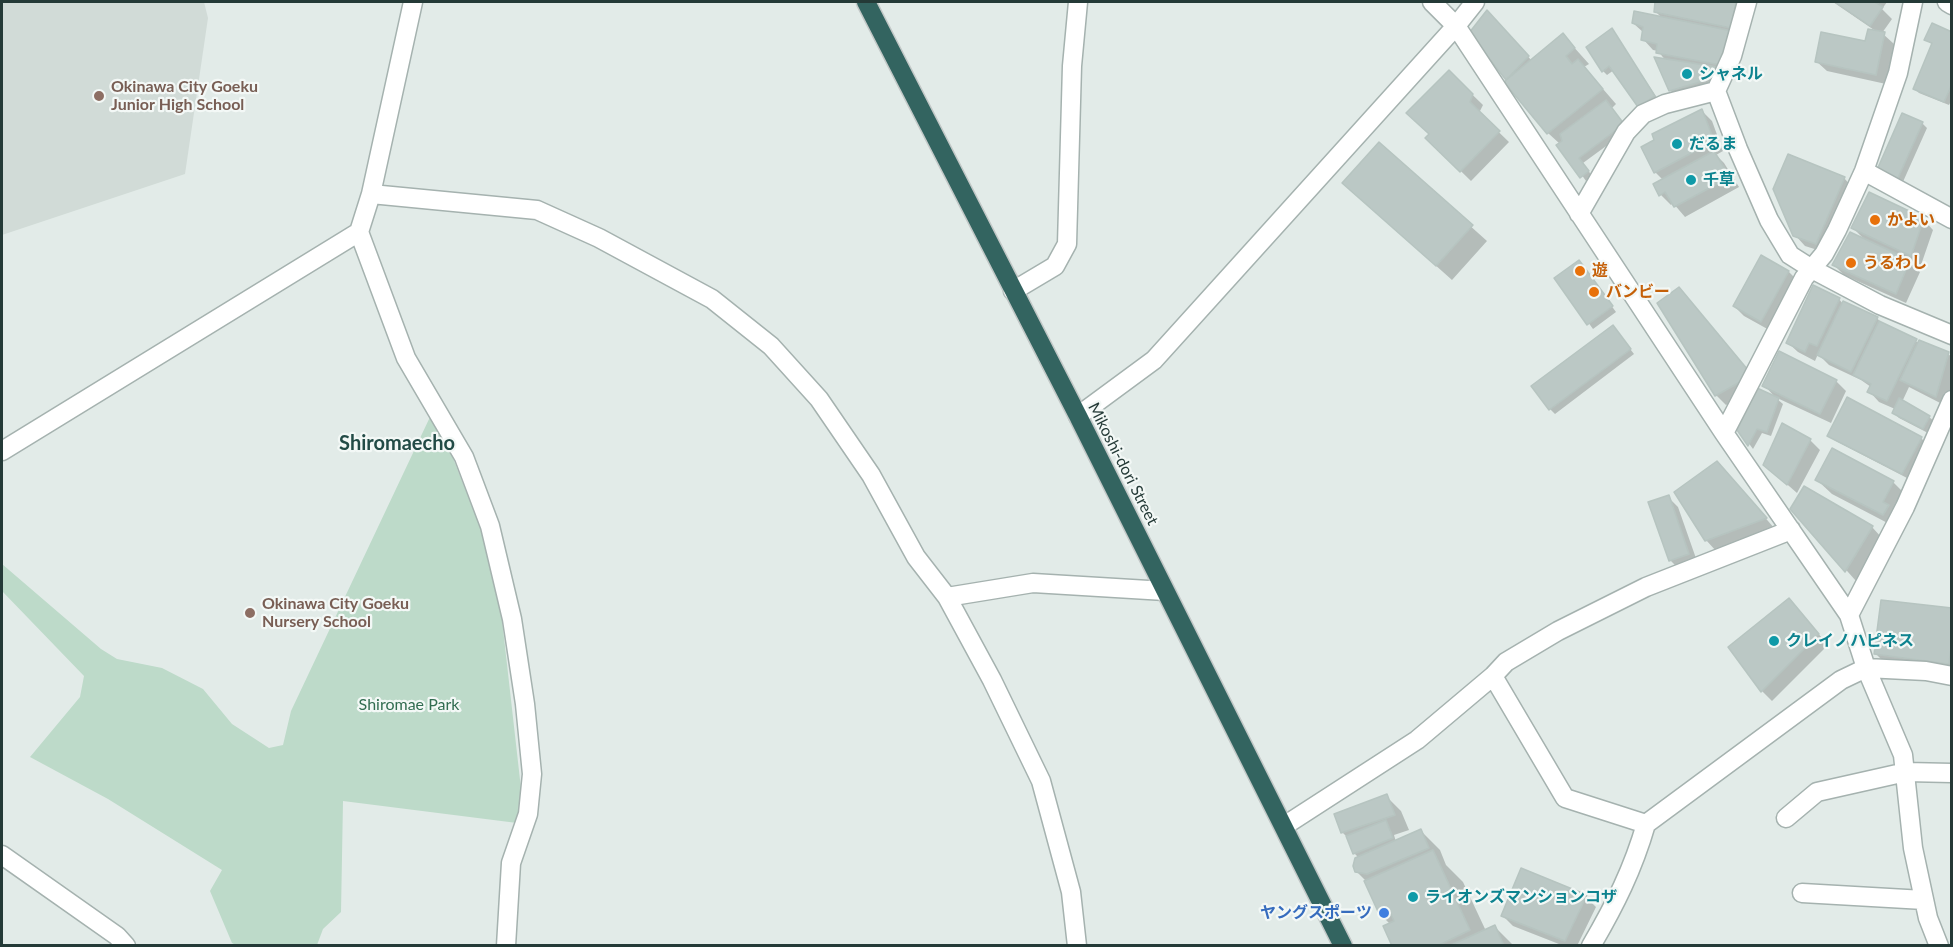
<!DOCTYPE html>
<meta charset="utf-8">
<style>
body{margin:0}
#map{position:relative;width:1953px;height:947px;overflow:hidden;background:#e2ebe8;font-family:Lato,sans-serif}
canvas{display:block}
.frame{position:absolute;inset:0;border:3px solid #243a37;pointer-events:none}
</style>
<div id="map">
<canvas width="1953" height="947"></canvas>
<div class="frame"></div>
</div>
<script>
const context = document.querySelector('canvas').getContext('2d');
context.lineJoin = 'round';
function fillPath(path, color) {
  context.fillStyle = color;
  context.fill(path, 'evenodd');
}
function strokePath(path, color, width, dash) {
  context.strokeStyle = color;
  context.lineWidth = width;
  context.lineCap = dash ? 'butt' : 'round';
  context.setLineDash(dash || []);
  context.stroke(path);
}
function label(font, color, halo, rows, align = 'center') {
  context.font = font + ' Lato,"Noto Sans JP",sans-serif';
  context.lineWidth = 4.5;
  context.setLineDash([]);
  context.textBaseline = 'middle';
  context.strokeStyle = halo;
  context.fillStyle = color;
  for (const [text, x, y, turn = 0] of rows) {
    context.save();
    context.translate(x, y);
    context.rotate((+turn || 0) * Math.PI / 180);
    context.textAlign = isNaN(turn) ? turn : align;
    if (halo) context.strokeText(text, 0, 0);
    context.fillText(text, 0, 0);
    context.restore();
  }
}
const built = new Path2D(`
 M2,2H204L208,18L185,174L2,235Z`);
const green = new Path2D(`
 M430,417L453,458L480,527L502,620L525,824L343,801L341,912L323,929L317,945L238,946L232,943L210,891L222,870L108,799L30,757L80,697L84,676L2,591V564L101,649L117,659L162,668L203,689L232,724L269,748L283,745L291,711Z`);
const shadow = new Path2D(`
 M1653,2H1745L1726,79L1680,100L1670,90L1666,61L1658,51L1653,50L1643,39L1644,33L1633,23L1662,18L1656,12V5Z
 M1833,2H1887L1882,9L1892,19L1882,33L1894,44L1886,84L1827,71L1816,61L1867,43L1877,32Z
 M1497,22L1532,61L1563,35L1589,64L1584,67L1616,104L1612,108L1628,130L1583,163L1592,176L1586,181L1560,144L1548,133L1471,33Z
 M1612,30L1659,101L1643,111L1614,70L1607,75L1603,71Z
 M1952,33V99L1949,105L1919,93L1914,88L1933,45L1926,40Z
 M1449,72L1483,105L1479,113L1509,142L1471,181L1427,138L1431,135Z
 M1702,111L1712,121L1723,151L1716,155L1724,163L1739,187L1685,217L1673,203L1671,205L1661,195L1663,180L1655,172Z
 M1922,123L1927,128L1902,184L1883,176Z
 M1379,144L1487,241L1452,280L1359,197Z
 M1844,178L1854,189L1827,253L1805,246L1795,235Z
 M1923,219L1933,230L1921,265L1905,258L1920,272L1906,303L1844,275L1834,265L1866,241L1853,228Z
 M1761,257L1789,272L1799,282L1771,331L1744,316L1734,306Z
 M1583,267L1616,312L1593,329L1556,278Z
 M1679,289L1757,381V388L1726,405L1716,395Z
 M1839,299L1843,304L1877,318L1883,325L1919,343L1948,354L1952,357V387L1946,406L1909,387L1902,402L1929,417L1934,421L1928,433L1899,418L1894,413L1895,409L1879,402L1869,391L1871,387L1861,380L1829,365L1818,354L1815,361L1798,352L1787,342Z
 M1617,332L1634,354L1555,414L1550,409Z
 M1836,381L1846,391L1831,423L1775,397L1764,385Z
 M1777,399L1783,404L1771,436L1762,433L1753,449L1739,430Z
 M1829,436L1921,438L1926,443L1907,478L1834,440Z
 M1810,440L1820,450L1797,493L1765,465Z
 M1727,474L1775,529L1716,551L1706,540Z
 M1817,480L1893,482L1908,497L1899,529L1832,494Z
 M1805,488L1872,527L1882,538L1856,581L1792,509Z
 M1668,497L1678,507L1698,564L1680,570L1670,560Z
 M1798,610L1828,645L1772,701L1762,691L1730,648Z
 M1952,610V672L1886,664L1876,654Z
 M1386,796L1401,811L1409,830L1394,835L1396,842L1421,831L1440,850L1446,865L1463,882L1486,931L1495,927L1514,946H1394L1390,924L1382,916L1367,882L1356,871L1359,858L1354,853L1349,839L1342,832Z
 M1586,897L1596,907L1577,946H1564L1513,926L1503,916Z`);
const building = new Path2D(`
 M1655,2H1736L1731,28L1654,12Z
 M1835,2H1875L1883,7L1870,26Z
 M1487,10L1529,56L1506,80L1469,33Z
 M1634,11L1732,31L1721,65L1656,53L1657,44L1641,40L1643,27L1632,23Z
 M1932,23L1952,32V84L1944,102L1913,89L1932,43L1924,40Z
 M1612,28L1655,96L1638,107L1609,66L1602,72L1586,47Z
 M1868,29L1885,32L1876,75L1815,62L1821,32L1865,41Z
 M1563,33L1575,48L1566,56L1572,64L1578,59L1603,89L1547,134L1504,82Z
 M1654,57L1717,67L1707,80L1669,91Z
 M1449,70L1473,94L1470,102L1500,131L1460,172L1425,138L1429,134L1406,113Z
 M1606,100L1624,124L1579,158L1589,171L1580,178L1556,145L1562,141L1560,134Z
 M1702,109L1714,141L1654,173L1641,147L1654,140L1652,134Z
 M1902,113L1923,122L1897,180L1876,172Z
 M1379,142L1473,225L1436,266L1342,183Z
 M1714,151L1730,177L1674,207L1665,192L1659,196L1653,184Z
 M1788,154L1845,177L1816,244L1793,236L1773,189Z
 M1869,192L1924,218L1911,256L1851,228Z
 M1850,232L1910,260L1896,294L1832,265Z
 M1761,255L1789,271L1761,322L1733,306Z
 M1579,260L1613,306L1587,325L1554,278Z
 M1813,285L1840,298L1817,346L1809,343L1805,352L1786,343Z
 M1679,287L1748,370L1747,378L1715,396L1657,303Z
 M1843,301L1878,317L1851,372L1817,355Z
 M1879,321L1917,339L1887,401L1867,392L1871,384L1853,375Z
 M1613,325L1631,349L1549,410L1531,386Z
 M1919,340L1949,352L1936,397L1900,380Z
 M1779,351L1837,380L1820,414L1762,386Z
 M1757,388L1779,398L1767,432L1757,429L1748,446L1737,430Z
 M1847,397L1922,437L1902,474L1827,436Z
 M1899,398L1930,416L1923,429L1892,413Z
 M1782,423L1811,439L1787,485L1763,465Z
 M1832,448L1894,481L1883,502L1889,505L1883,515L1815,480Z
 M1717,461L1767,518L1705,541L1674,492Z
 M1804,486L1873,526L1845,572L1790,509Z
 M1669,495L1689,554L1669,561L1648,502Z
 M1789,598L1819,634L1761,692L1728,647Z
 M1881,600L1952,608V641L1949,664L1874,654Z
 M1387,794L1395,815L1341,833L1334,814Z
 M1386,820L1393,838L1353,854L1346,836Z
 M1421,829L1429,848L1367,874L1355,872L1353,866L1355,858Z
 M1433,850L1470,930L1437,946H1392L1383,926L1394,921L1390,912L1380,916L1364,881Z
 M1521,868L1587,895L1565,941L1501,916Z
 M1495,925L1504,946H1449Z`);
const minor = new Path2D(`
 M1432,2L1456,26L1724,433L1849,615L1866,668L1903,755L1913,848L1928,918L1939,946
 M1947,2L1952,5
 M1716,91L1738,149L1769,220L1790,255L1812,269L1880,305L1952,335
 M1864,171L1952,219
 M371,194L413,2
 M1579,214L1626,132L1643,114L1665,104L1716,91L1732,56L1747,2
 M359,232L406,358L464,457L490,526L512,619L525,704L532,774L528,814L511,863L506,946
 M1013,291L1055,266L1067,244L1072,66L1078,2
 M1078,416L1154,360L1456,26L1475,2
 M1724,433L1804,278L1824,254L1837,230L1864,171L1898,73L1913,2
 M2,451L359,232L371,194L537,210L599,238L712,299L771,346L819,399L871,475L916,557L947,597L992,680L1041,781L1071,892L1077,946
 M947,597L1033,583L1165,591
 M1849,615L1905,507L1952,400
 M1493,676L1565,798L1646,824
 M1786,818L1817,792L1906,772L1952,773
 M1284,826L1417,740L1493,676L1506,662L1558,631L1646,587L1791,530
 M2,855L117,936L126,946
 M1802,893L1924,900
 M1591,946C1615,905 1633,869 1646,824L1841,680L1866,668L1926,671L1952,676`);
const highway = new Path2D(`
 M866,2L1078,416L1343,946`);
const markers = [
 [1687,74,6,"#0f9aa8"],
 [99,96,6,"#8d6e63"],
 [1677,144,6,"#0f9aa8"],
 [1691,180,6,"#0f9aa8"],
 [1875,220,6,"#e8710a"],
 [1851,263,6,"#e8710a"],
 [1580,271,6,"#e8710a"],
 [1594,292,6,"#e8710a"],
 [250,613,6,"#8d6e63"],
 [1774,641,6,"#0f9aa8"],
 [1413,897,6,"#0f9aa8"],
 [1384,913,6,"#3f7fe0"]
];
const cultureNames = [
 ["シャネル",1699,74],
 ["だるま",1689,144],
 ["千草",1703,180],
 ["クレイノハピネス",1786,641],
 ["ライオンズマンションコザ",1425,897]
];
const educationNames = [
 ["Okinawa City Goeku",111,87],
 ["Junior High School",111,105],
 ["Okinawa City Goeku",262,604],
 ["Nursery School",262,622]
];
const foodNames = [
 ["かよい",1887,220],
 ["うるわし",1863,263],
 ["遊",1592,271],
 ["バンビー",1606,292]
];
const streetNames = [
 ["Mikoshi-dori Street",1123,464,63]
];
const parkNames = [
 ["Shiromae Park",409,705]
];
const shopNames = [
 ["ヤングスポーツ",1372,913]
];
const quarterNames = [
 ["Shiromaecho",397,444]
];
fillPath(built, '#d1dbd7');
fillPath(green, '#bddac9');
fillPath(shadow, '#0003');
fillPath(building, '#bbc8c5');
strokePath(building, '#b6c4c0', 1.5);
strokePath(minor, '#a5b2af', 21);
strokePath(highway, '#c2c8c7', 21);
strokePath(minor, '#fff', 18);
strokePath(highway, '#336460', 18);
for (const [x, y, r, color] of markers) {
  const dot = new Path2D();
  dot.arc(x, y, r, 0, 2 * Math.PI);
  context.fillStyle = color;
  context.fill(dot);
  strokePath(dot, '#f3f8f6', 2);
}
label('bold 16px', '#0d838f', '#f3f8f6', cultureNames, 'left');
label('bold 16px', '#785e54', '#f3f8f6', educationNames, 'left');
label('bold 16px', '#c56008', '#f3f8f6', foodNames, 'left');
label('16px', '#243a37', '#f3f8f6', streetNames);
label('16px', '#326d51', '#f3f8f6', parkNames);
label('bold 16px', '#366cbe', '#f3f8f6', shopNames, 'right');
label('bold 20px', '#224b46', '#f3f8f6', quarterNames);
</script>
